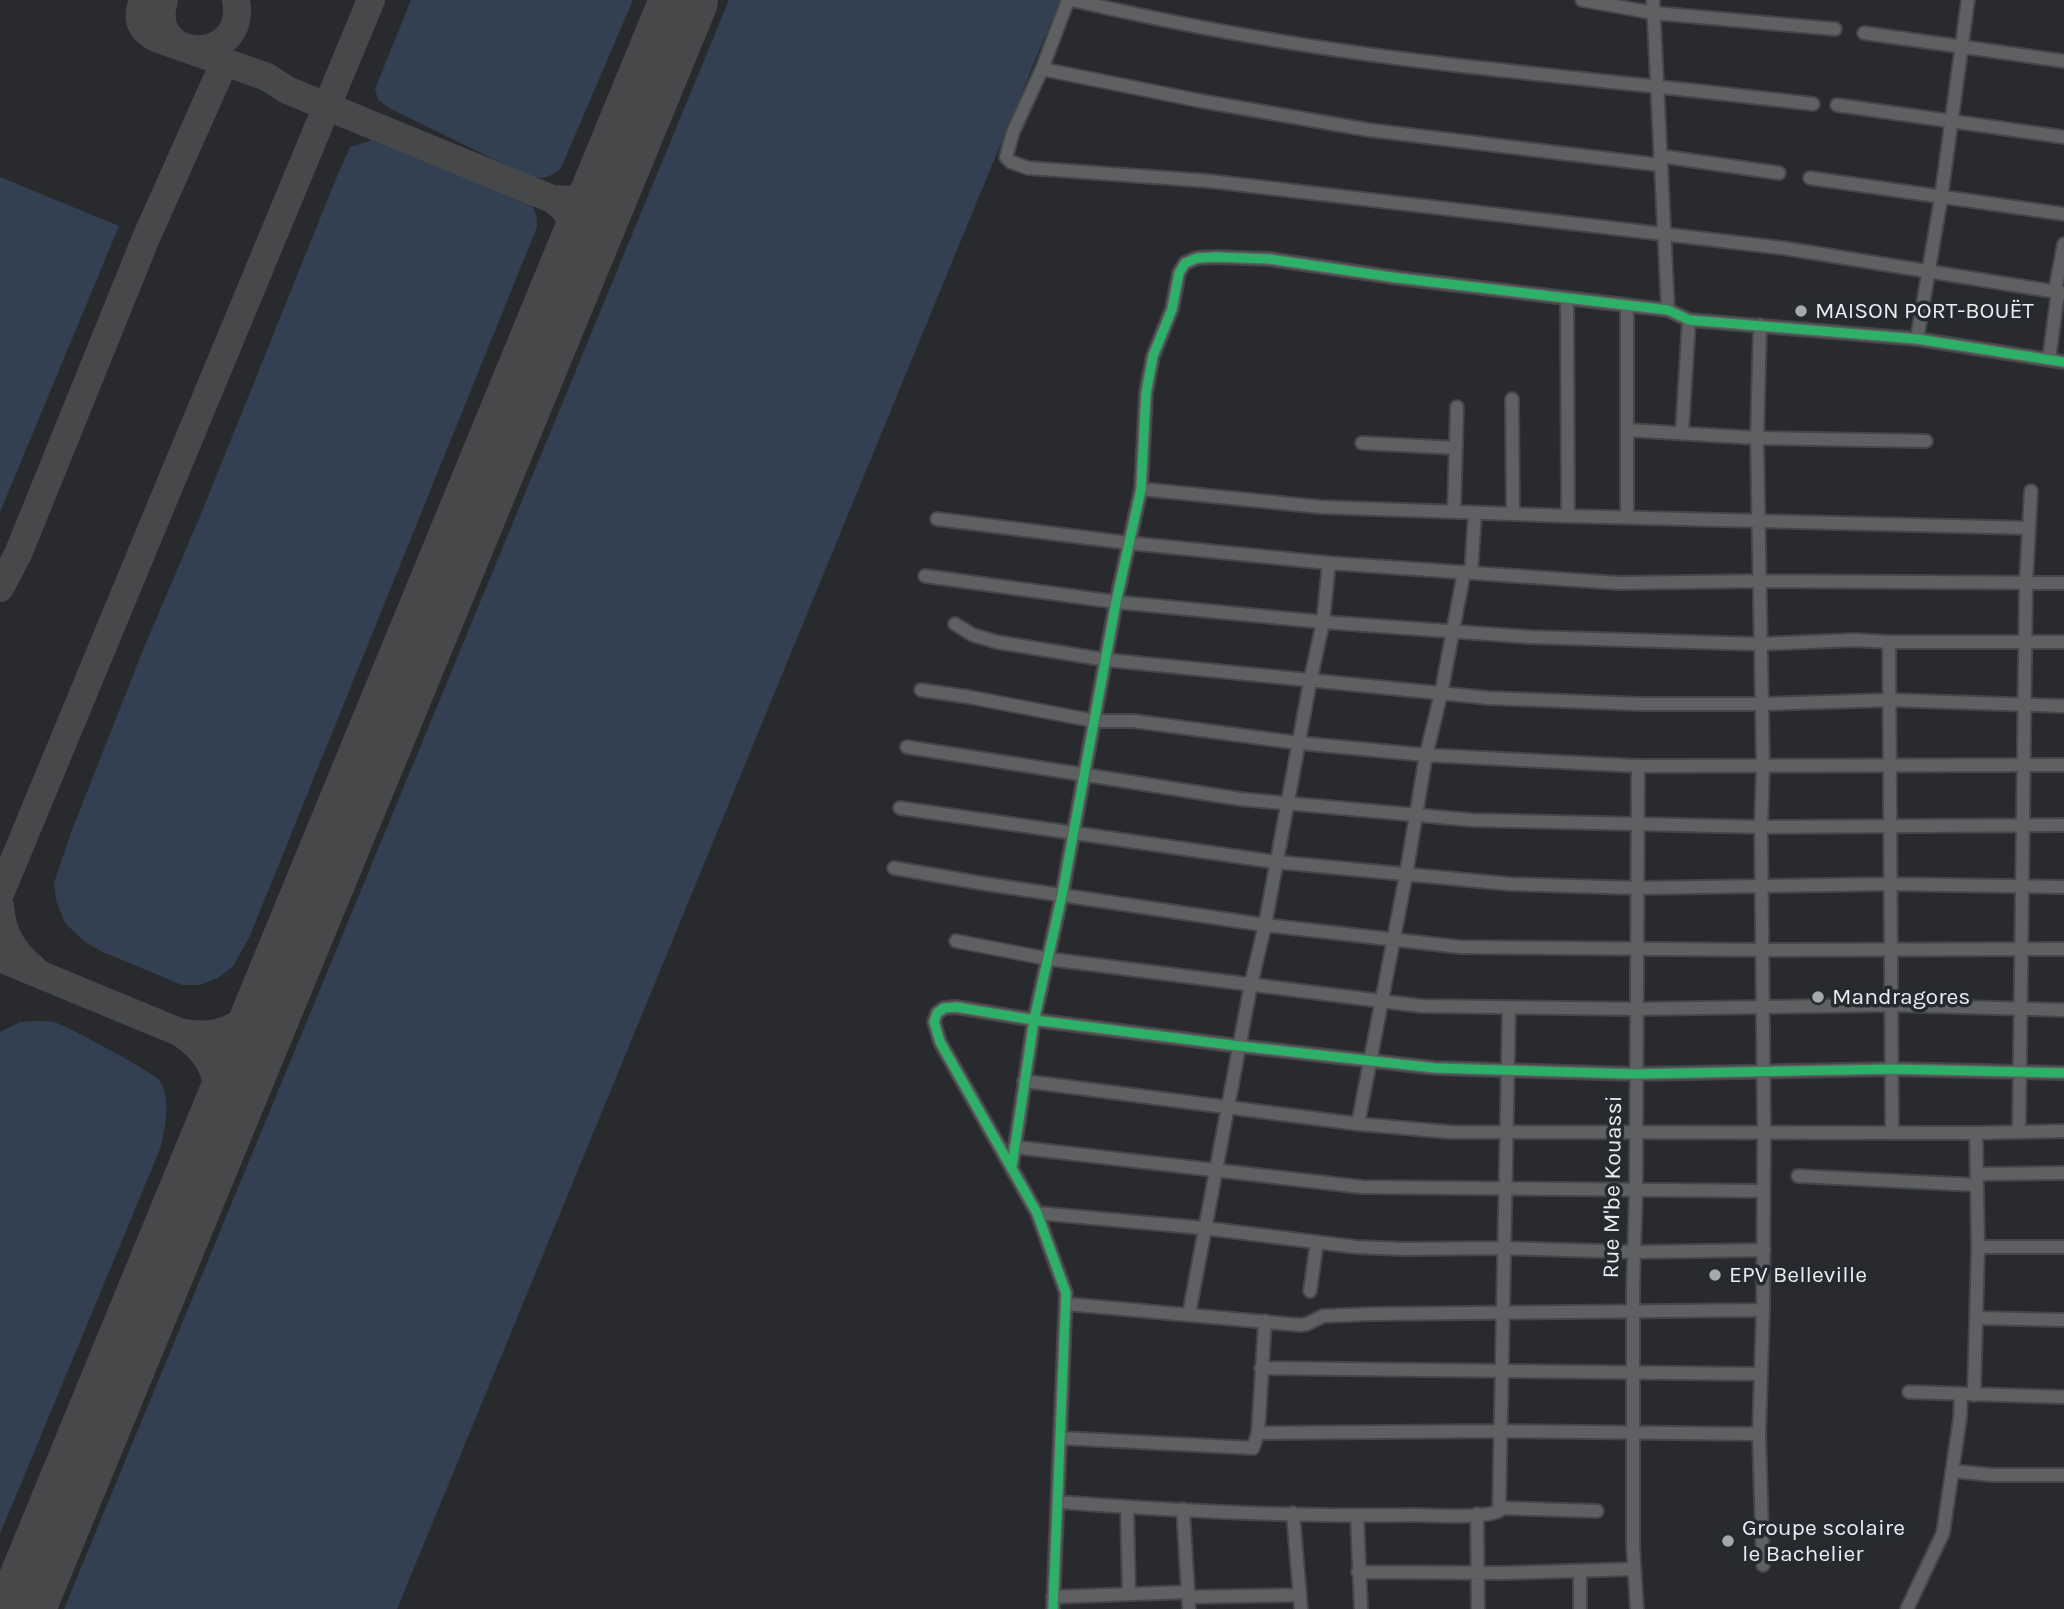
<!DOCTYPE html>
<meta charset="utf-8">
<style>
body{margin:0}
canvas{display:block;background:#282a2d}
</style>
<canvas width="2064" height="1609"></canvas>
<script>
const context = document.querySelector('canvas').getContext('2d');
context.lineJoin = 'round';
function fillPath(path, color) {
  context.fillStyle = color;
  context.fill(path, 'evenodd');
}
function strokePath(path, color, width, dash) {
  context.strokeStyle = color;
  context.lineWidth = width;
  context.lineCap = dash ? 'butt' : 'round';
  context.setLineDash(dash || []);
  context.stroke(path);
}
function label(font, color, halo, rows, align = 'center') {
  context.font = font + ' Karla,sans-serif';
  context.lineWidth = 7;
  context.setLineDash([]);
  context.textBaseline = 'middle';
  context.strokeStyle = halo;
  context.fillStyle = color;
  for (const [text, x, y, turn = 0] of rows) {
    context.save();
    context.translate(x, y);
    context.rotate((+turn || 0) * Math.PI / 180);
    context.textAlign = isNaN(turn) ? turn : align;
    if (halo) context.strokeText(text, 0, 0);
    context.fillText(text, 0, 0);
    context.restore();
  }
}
const green = new Path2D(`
 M411,0H633L561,168C549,178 543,180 528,176L391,109L378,100L375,89Z
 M729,0H1060L397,1609H64Z
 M373,140L521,196C533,205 538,212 537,227L249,938L233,966L218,978L200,985H182L103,952L85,942L65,923L56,900L54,883L72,830L143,650L203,509L338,174L350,147Z
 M0,177L119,226L0,512Z
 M37,1021C43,1021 49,1021 54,1022C67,1026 151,1071 159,1080C172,1098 165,1130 160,1149L0,1534V1032L20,1022Z`);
const taxiway = new Path2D(`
 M143,0C136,18 139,29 156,38L267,77L287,90L552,199C573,212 576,230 580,253
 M164,0C145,64 248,67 236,0
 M552,199C583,202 589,197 611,177
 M0,588L18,554L146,238L225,61
 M0,894L371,0
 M0,907C2,933 13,952 33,968
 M0,958L179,1032C218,1057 220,1083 219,1127
 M179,1032C224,1042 246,1023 275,991`);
const runway = new Path2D(`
 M21,1609L684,0`);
const minor = new Path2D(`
 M1068,0L1042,69L1013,132L1006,157L1011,162L1028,168L1209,181L1783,248L2064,293
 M1072,0C1183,26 1298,46 1412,60C1545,76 1679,88 1813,104
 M1582,0L1654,13L1835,29
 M1653,0L1668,310
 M1864,33L2064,61
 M1042,69L1201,101L1369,130L1660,165
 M1837,105L2064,137
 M1660,156L1779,173
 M1810,178L2064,214
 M2055,291L2064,244
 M1567,299L1568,516
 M1760,325L1757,438L1926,441
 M1917,339L1941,198L1968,0
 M2049,359L2058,292
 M1512,399L1513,514
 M1627,430L1757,438L1763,766L1761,827L1764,1132L1763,1310L1759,1434L1763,1565
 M1682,432L1689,320
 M1362,443L1456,448
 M1141,489L1321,507L1568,516L2029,528
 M1454,512L1457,407
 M1627,517V306
 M937,519L1129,543L1329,563L1618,583L1759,581L2064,583
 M1471,573L1475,513
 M925,576L1116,602L1323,622L1530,637L1759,644L1855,640L1889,642H2064
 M955,624L973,635L997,642L1107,660L1489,698L1640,704H1762L1891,700L2064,706
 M1889,642L1892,1131
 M921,690L969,697L1095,721H1133L1299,743L1426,755L1638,766L2064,765
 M907,747L1240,799L1472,820L1761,827L2064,825
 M900,808L1276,862L1510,884L1637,888L1892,884L2064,887
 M894,868L986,884L1265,925L1460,947L1763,950L2064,949
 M956,941L1049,959L1421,1006L1636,1009L1892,1005L2064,1010
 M1024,1081L1358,1124L1450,1132L1976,1133L2064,1131
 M1358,1124L1406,875L1426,755L1441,694L1464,572
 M2019,1131L2026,582L2031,491
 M1014,1147L1362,1187L1763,1191
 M1012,1166L1034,1020L1062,895L1116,602L1141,489L1146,393L1153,356L1172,309L1179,273L1185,263L1197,258L1216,257L1269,259L1398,278L1668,310L1689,320L1917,339L2064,362
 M1977,1174L2064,1173
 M1798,1176L1977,1185
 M1037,1213L1204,1228L1356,1247L1405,1249L1502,1248L1634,1252L1764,1250
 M1978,1247H2064
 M1310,1291L1317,1242
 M1067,1304L1300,1325L1307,1324L1323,1316L1371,1314L1763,1310
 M1189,1314L1251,984L1265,925L1310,682L1323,622L1329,563
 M1977,1318L2064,1320
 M1261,1368L1760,1374
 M1909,1392L2064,1397
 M1974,1395L1978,1247L1976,1133
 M1258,1433L1502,1431L1759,1434
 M1061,1438L1253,1448L1258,1433L1265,1321
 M1953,1471L1992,1475H2064
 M1058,1502C1176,1511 1295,1517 1414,1515C1435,1515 1481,1519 1499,1511L1509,1009
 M1127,1507L1129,1594
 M1500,1508L1597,1511
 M1183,1509L1189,1609
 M1293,1513L1301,1609
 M1477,1514L1478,1609
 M1357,1516L1361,1609
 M1580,1571V1609
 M1358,1572L1504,1573L1633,1569
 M1053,1597L1188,1592
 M1188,1597L1299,1595
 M1053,1609L1066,1293L1037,1213L940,1042L934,1022L937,1013L944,1008L956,1007L1034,1020L1239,1046L1435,1068L1635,1074L1893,1069L2064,1073
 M1637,1609L1633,1547V1286L1636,1191L1638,766
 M1907,1609L1943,1533L1960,1418L1961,1394`);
const cycleway = new Path2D(`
 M1012,1166L1034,1020L1062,895L1116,602L1141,489L1146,393L1153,356L1172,309L1179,273L1185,263L1197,258L1216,257L1269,259L1398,278L1668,310L1689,320L1917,339L2064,362
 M1053,1609L1066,1293L1037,1213L940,1042L934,1022L937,1013L944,1008L956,1007L1034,1020L1239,1046L1435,1068L1635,1074L1893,1069L2064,1073`);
const markers = [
 [1801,311,7,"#a6a8ac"],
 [1818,997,7,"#a6a8ac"],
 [1715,1275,7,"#a6a8ac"],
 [1728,1541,7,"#a6a8ac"]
];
const poiNames = [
 ["MAISON PORT-BOUËT",1815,311],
 ["Mandragores",1832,997],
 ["EPV Belleville",1729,1275],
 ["Groupe scolaire",1742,1528],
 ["le Bachelier",1742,1554]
];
const streetNames = [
 ["Rue M'be Kouassi",1613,1187,-89]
];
fillPath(green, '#334052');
strokePath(taxiway, '#46484a', 28);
strokePath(runway, '#46484a', 68);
strokePath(minor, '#454649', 16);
strokePath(minor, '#5e6062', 12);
strokePath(cycleway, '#2db169', 9);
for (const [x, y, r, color] of markers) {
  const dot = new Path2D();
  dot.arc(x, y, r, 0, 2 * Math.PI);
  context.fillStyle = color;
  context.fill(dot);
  strokePath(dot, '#26292f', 2.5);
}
label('23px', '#eaecf0', '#26292f', poiNames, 'left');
label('23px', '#eaecf0', '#26292f', streetNames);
</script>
